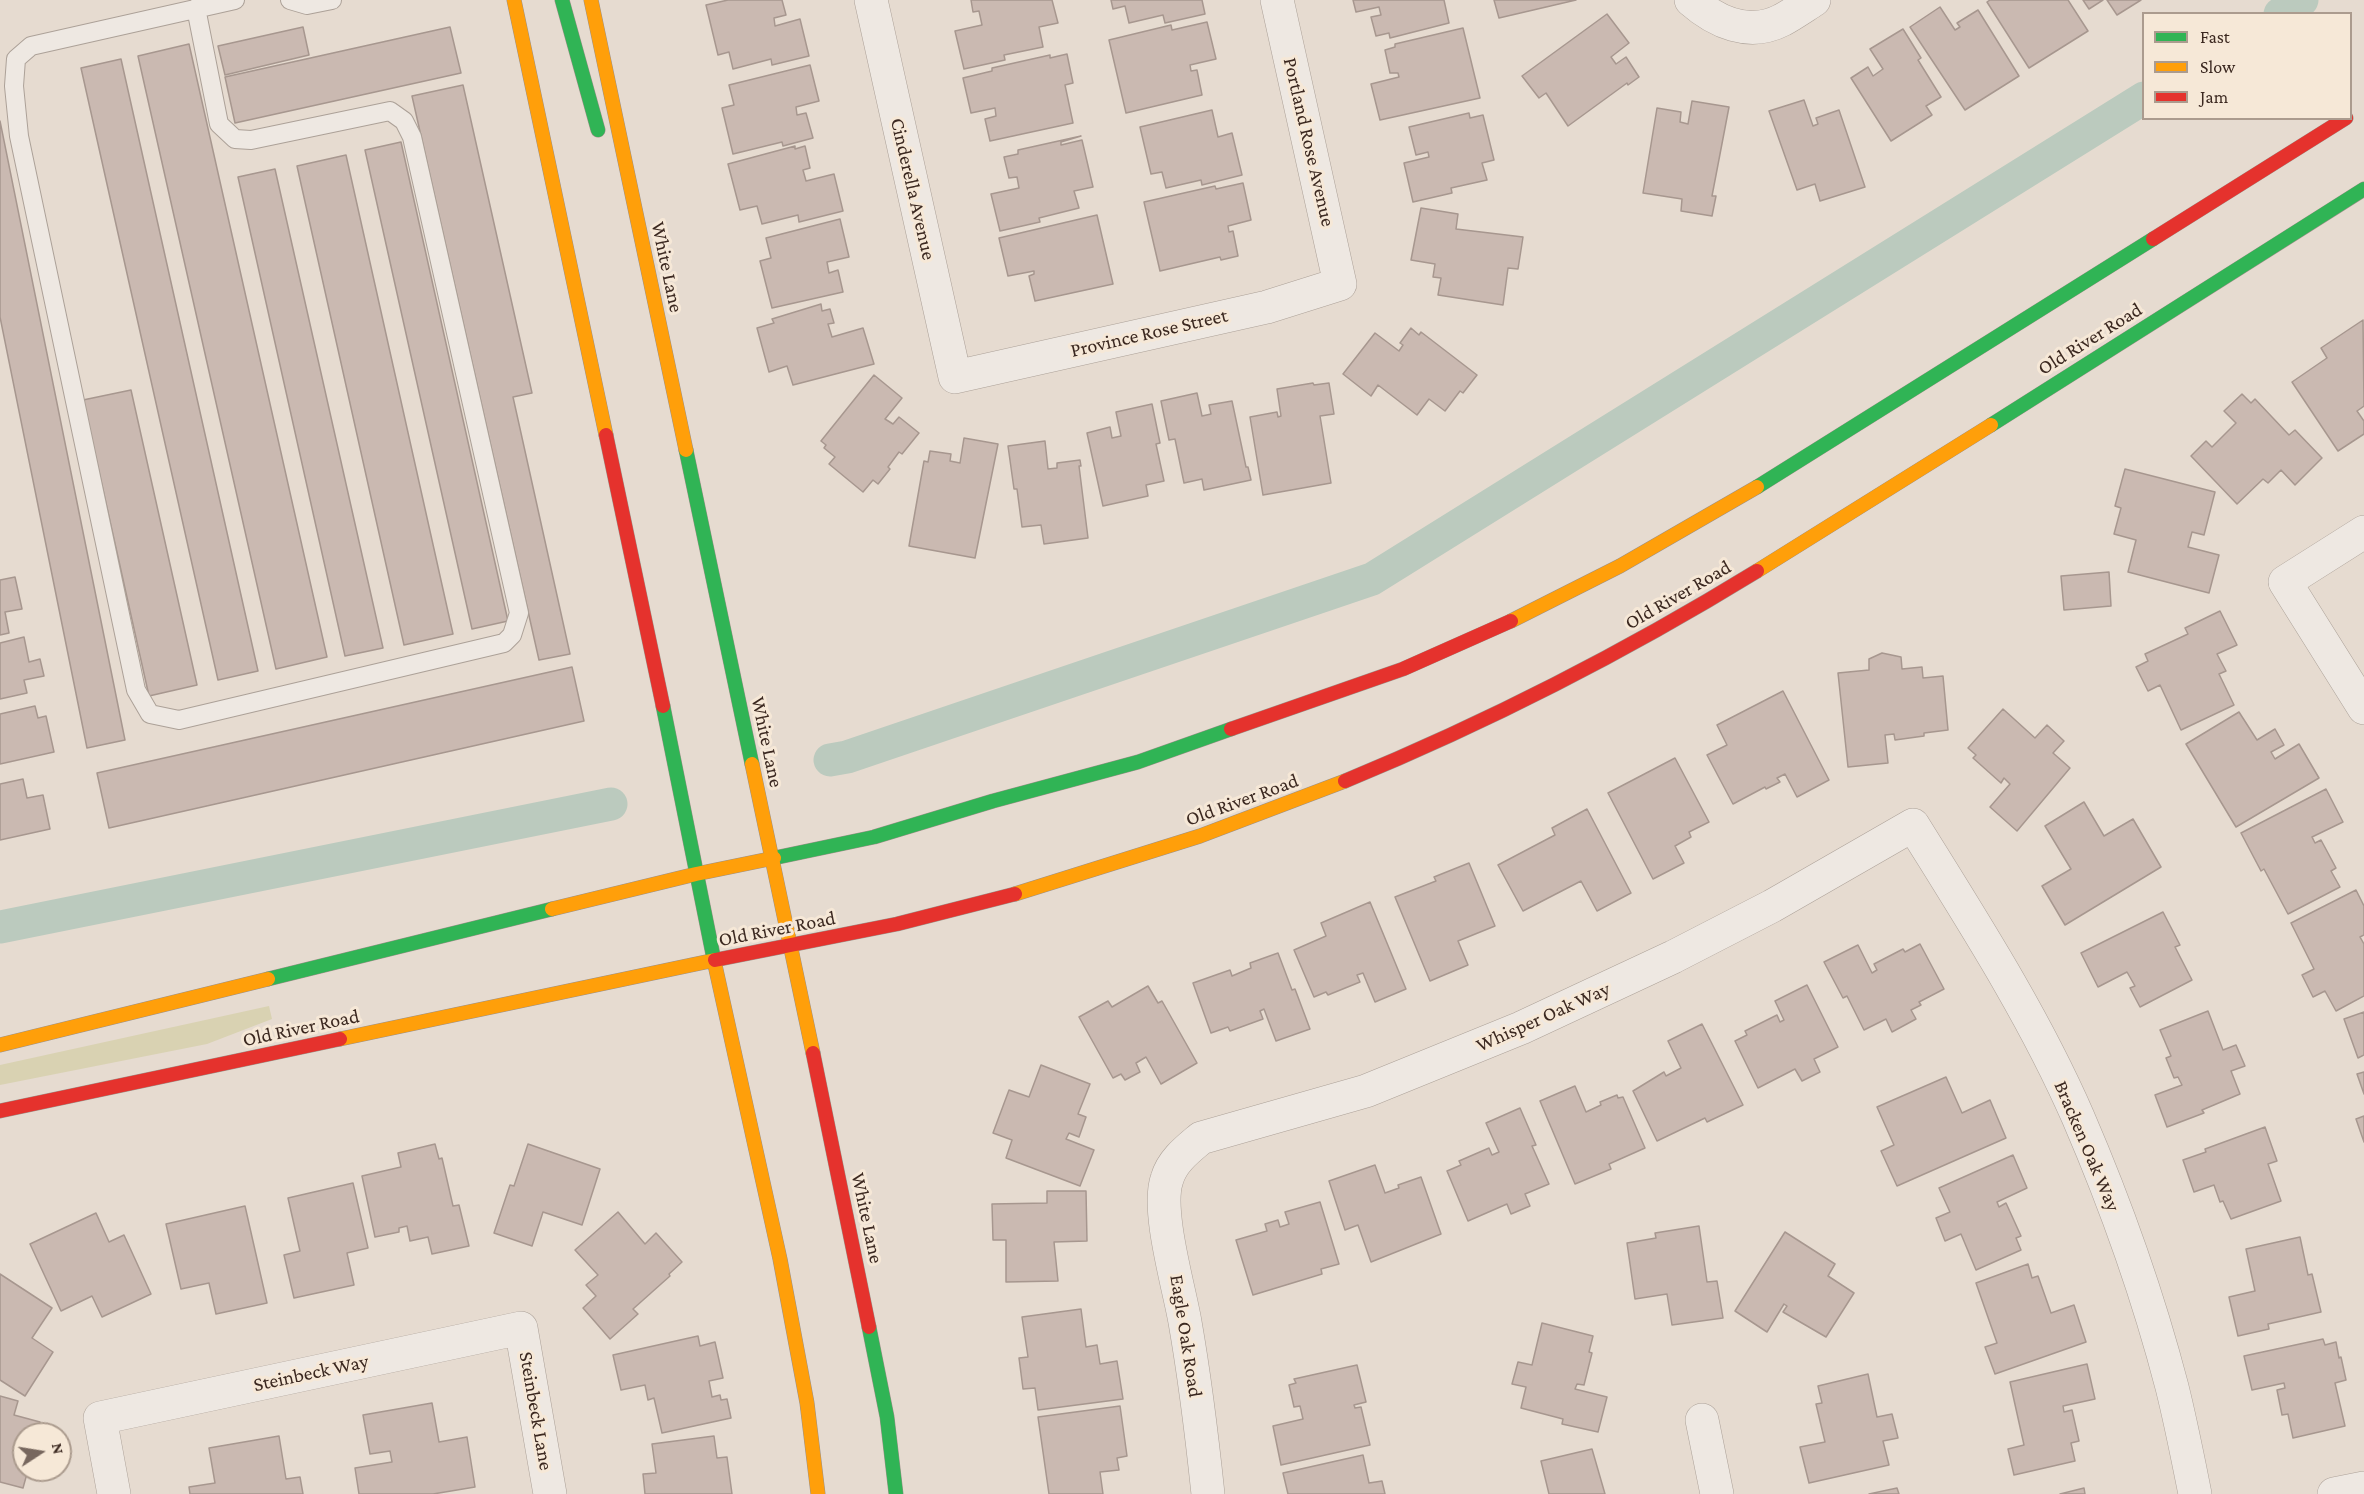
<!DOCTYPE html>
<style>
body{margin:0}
#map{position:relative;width:2364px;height:1494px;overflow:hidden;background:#e6dbd0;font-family:"Crimson Pro",serif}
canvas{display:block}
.legend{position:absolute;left:2142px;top:12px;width:210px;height:108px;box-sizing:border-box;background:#f6e8d7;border:2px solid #ab9b8e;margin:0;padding:8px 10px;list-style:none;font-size:18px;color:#3b2820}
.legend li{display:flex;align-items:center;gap:12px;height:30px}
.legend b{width:30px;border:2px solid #ab9b8e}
.north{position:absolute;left:12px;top:1422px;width:60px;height:60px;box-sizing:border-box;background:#f6e8d7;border:2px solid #ab9b8e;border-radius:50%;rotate:78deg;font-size:16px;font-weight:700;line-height:24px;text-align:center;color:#3b2820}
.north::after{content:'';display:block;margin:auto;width:21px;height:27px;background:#77675e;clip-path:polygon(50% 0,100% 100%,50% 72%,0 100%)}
</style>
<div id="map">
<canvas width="2364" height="1494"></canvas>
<ul class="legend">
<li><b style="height:8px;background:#30b455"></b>Fast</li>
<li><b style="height:8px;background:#ff9f0a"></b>Slow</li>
<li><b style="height:8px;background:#e5322d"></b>Jam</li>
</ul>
<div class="north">N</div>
</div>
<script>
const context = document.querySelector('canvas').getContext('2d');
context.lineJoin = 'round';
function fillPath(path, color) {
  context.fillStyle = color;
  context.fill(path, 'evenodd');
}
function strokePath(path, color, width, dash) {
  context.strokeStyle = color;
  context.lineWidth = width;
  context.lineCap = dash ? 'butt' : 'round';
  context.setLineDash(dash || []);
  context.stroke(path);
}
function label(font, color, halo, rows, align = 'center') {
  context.font = font + ' "Crimson Pro",serif';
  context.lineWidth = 6;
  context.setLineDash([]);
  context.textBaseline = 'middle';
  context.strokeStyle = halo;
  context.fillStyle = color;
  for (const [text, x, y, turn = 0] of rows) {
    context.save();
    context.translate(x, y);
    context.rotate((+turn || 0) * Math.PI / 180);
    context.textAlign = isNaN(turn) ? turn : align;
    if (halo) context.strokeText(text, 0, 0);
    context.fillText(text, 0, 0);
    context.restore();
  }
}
const green = new Path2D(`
 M269,1006L272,1019L207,1044L0,1085V1065Z`);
const canal = new Path2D(`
 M2280,14L2302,0
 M830,760L847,757L1372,579L2144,98
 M0,927L611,804`);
const building = new Path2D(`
 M728,0H782L786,15L774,18L775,26L800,19L809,56L772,65L771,59L733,69L729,52L718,55L706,5Z
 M971,0H1052L1058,23L1039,27L1043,47L1004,55L1005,60L964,69L955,31L982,25L979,11L973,12Z
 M1111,0H1202L1205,14L1165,23L1163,15L1129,23L1125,6L1113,9Z
 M1353,0H1444L1449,23L1390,38L1389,33L1376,36L1371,17L1381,15L1379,7L1356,12Z
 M1494,0H1576L1499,18Z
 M1990,0H2068L2088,31L2029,68L1987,2Z
 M2083,0H2103L2089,9Z
 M2107,0H2141L2117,15Z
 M1940,7L1955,30L1960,27L1957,23L1978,10L2019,76L1965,110L1910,27Z
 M1607,14L1629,43L1611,57L1616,64L1626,57L1639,77L1628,85L1627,83L1568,126L1546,93L1539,98L1522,76Z
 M1207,22L1216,59L1190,65L1191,71L1197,70L1202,95L1126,113L1109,40L1171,25L1172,30Z
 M303,27L309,55L225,75L218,46Z
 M450,27L461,73L235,123L225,77Z
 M1463,28L1480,98L1380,120L1371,84L1399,77L1398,73H1390L1385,50L1395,47V44Z
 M1903,29L1921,58L1918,60L1941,97L1926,106L1932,115L1891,141L1851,78L1868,67L1873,76L1883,69L1870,49Z
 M189,44L327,657L276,669L138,56Z
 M1067,54L1073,83L1065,85L1073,123L990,141L985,119L996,116L995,108L971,113L963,78L992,71V68L1050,55V58Z
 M121,59L258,671L218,680L81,68Z
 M810,65L819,101L796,107L797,115L806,113L813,138L783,146L782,142L733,154L722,108L734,105L729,85Z
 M463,85L532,393L513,397L570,654L539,660L412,96Z
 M1804,100L1813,126L1818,124L1816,118L1839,110L1865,187L1820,201L1815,184L1797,190L1769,111Z
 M1692,101L1729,107L1712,196H1716L1712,216L1681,211L1682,199L1643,193L1657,108L1681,112L1680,122L1688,124Z
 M1212,110L1218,137L1232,133L1242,175L1202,185L1201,180L1166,188L1162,172L1151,174L1140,127Z
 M1469,113L1470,118L1483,115L1494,160L1482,163L1487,180L1451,188L1452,193L1413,202L1404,163L1429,157L1428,152L1416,155L1409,127Z
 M0,121L125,740L87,748L0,317Z
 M1081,136L1061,142V145L1082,140L1093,187L1074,191L1079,208L1039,218L1040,222L1000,231L991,194L1019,188L1017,177L1009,178L1004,157L1018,154V150Z
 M401,142L508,621L472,629L365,150Z
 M795,146V149L805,146L810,168L803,170L806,181L834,174L843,211L799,222L798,215L762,224L757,206L740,210L728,164Z
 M346,155L453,634L404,645L297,166Z
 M275,169L383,648L345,656L238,177Z
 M1243,183L1251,220L1228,226L1229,232L1233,231L1238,256L1221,260L1220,257L1160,271L1144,202L1215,186L1216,189Z
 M1421,208L1458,214L1456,229L1523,237L1518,269L1508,268L1503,305L1438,295L1441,278L1433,277L1435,264L1411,260Z
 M1097,215L1113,284L1035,301L1029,276L1034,274V271L1008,276L999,238Z
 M840,219L849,257L827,262L829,273L838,270L843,292L772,308L760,261L771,258L766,238Z
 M821,304L822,311L830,309L834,323L828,324L832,337L863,328L874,364L793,385L787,366L769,372L757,328L774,323L772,319Z
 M2363,320L2364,406L2357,411L2364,421V434L2338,451L2292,382L2327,358L2321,348Z
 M1411,328L1419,335L1421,332L1477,375L1463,393L1460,391L1445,411L1429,399L1417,415L1378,385L1371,396L1343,374L1375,333L1399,351L1403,345L1400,343Z
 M874,375L902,398L885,419L893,424L899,417L919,433L902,454L899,452L888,467L890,469L878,484L873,480L863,492L829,464L835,457L824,448L826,445L821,441Z
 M1313,383L1314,385L1329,383L1334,414L1320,416L1331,483L1263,495L1250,417L1277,412L1278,417L1281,416L1277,389Z
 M131,390L197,685L149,696L83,400Z
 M1197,393L1202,416L1211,414L1209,405L1232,401L1246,467H1248L1251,480L1204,490L1202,479L1184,483L1175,439L1169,440L1161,401Z
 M2242,394L2251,403L2255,399L2289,435L2295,430L2322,458L2295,485L2281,470L2268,483L2263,479L2237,504L2191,456L2206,441L2212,447L2236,423L2224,411Z
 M1152,404L1160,443L1156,444L1164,481L1146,485L1148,496L1103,506L1087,433L1110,427L1112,438L1121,436L1116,412Z
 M964,438L998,444L975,558L909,546L924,461L928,462L930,451L951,454L950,461L960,463Z
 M1045,441L1048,469L1057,468V463L1080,460L1081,466H1079L1088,538L1044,544L1041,525L1022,527L1017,489H1014L1008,446Z
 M2125,469L2215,492L2204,535L2192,532L2188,547L2219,555L2209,593L2128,572L2136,540L2114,534L2121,508L2115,506Z
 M2109,572L2111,606L2064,610L2061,576Z
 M15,577L22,609L5,612L9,633L0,635V580Z
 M2220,611L2237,645L2217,654L2226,671L2219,674L2234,705L2181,730L2160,685L2148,691L2136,667L2148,661L2145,654L2188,634L2185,628Z
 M24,637L29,662L40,659L44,676L24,680L27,693L0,699V643Z
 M1882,653L1901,657L1902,669L1922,667L1923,678L1943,676L1948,730L1924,733V736L1895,740L1894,734L1885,735L1888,763L1848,767L1838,673L1869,670V659Z
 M572,667L584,721L109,828L97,773Z
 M1783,691L1829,780L1797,797L1785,774L1777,778L1780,782L1766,789L1765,787L1733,804L1707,755L1727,745L1717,725Z
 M35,706L38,718L46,716L54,752L0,764V714Z
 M2003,709L2035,738L2047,725L2064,741L2053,753L2070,768L2017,831L1990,807L2010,784L2004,778L2001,783L1973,758L1976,755L1968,748Z
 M2239,712L2257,740L2275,729L2284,745L2271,752L2275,759L2299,744L2319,778L2236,827L2186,744Z
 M1675,758L1709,822L1689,832L1691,837L1675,846L1684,863L1653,879L1608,793Z
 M23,779L27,798L43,795L50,829L0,840V784Z
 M2326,789L2343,822L2312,837L2315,843L2321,840L2336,868L2331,871L2340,887L2288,914L2264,869L2261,871L2241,833Z
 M2084,802L2104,836L2133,819L2161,867L2065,925L2042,886L2071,869L2045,826Z
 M1587,809L1631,893L1597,911L1581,881L1523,911L1498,865L1555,835L1552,828Z
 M1469,863L1495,926L1458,941L1468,965L1430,981L1395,897L1436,881L1434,877Z
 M2356,890L2364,906V935L2360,937L2364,944V996L2336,1011L2325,991L2313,997L2302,975L2314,969L2291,923Z
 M1370,902L1406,989L1375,1002L1363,973L1357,975L1360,982L1328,995L1326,992L1314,997L1294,950L1326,936L1321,923Z
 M2163,912L2180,945L2175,947L2192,980L2140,1007L2130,988L2135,986L2127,972L2098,987L2081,953Z
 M1920,944L1944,989L1919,1002L1921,1005L1911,1010L1916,1019L1892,1032L1886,1019L1864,1030L1847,996L1843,998L1824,962L1858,945L1872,973L1877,970L1874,964L1903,949L1905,952Z
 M1278,953L1292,990L1295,989L1310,1029L1276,1041L1264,1009L1260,1011L1263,1019L1230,1031L1228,1027L1211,1033L1193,983L1230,970L1232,976L1251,968L1250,963Z
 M1807,985L1838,1047L1814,1059L1820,1072L1802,1081L1795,1069L1758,1088L1735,1041L1747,1035L1745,1031L1777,1015L1780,1022L1784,1020L1775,1001Z
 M1148,986L1158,1003L1162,1001L1197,1063L1161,1084L1146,1057L1136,1063L1140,1072L1125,1080L1121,1074L1113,1078L1079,1017L1108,1001L1112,1007Z
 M2208,1011L2223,1050L2236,1045L2245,1066L2231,1071L2240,1094L2202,1110L2204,1113L2167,1127L2155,1095L2182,1085L2178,1077L2174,1078L2166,1058L2171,1056L2160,1030Z
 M2364,1012V1055L2358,1058L2344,1019Z
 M1702,1024L1743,1105L1707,1122L1705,1118L1657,1141L1633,1091L1664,1072L1666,1076L1681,1068L1668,1041Z
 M1041,1065L1090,1084L1078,1114L1086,1117L1079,1137L1069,1133L1066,1139L1094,1150L1080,1186L1006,1158L1012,1140L993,1133L1009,1090L1029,1097Z
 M2364,1072V1094L2357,1074Z
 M1946,1077L1962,1113L1990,1100L2006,1138L1897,1186L1881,1151L1894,1145L1877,1107Z
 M1575,1086L1586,1112L1601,1105L1600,1102L1617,1095L1618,1098L1623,1097L1645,1148L1609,1164L1611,1169L1575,1184L1540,1101Z
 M1520,1108L1536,1145L1532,1146L1549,1184L1525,1194L1530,1206L1511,1214L1507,1204L1468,1221L1447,1171L1461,1165L1459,1161L1489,1148L1492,1155L1499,1152L1486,1123Z
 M2364,1116V1142L2356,1119Z
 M2265,1127L2277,1161L2268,1164L2281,1201L2231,1219L2223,1201L2220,1202L2214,1185L2194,1192L2183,1160L2206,1152L2205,1149Z
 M435,1144L439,1159L442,1158L453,1206L459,1205L469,1246L432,1254L428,1237L410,1241L407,1226L399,1228V1232L375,1237L362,1176L401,1167L398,1153Z
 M528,1144L600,1169L582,1225L543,1212L532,1246L494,1233L510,1185L514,1186Z
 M2013,1155L2027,1188L1997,1202L1999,1207L2006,1203L2021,1236L2016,1238L2021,1250L1976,1270L1961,1234L1945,1241L1936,1218L1950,1212L1939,1188Z
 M1375,1165L1385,1193L1399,1188L1398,1185L1421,1177L1441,1234L1371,1262L1358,1225L1345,1230L1329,1181Z
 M353,1183L368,1248L347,1253L354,1285L294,1298L284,1255L300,1251L288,1198Z
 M1047,1191H1086L1087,1241L1054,1242L1058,1281L1006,1282V1240H993L992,1204L1047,1203Z
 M1320,1202L1339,1264L1321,1269L1322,1274L1253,1295L1236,1240L1267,1231L1265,1224L1278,1220L1280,1227L1289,1224L1285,1212Z
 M245,1206L267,1303L216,1314L209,1283L181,1289L166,1224Z
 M618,1212L645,1244L656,1233L682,1262L669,1274L670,1276L633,1309L638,1314L610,1339L583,1308L596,1296L586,1285L598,1275L575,1250Z
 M96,1213L109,1242L124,1235L151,1294L102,1317L92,1296L61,1311L30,1244Z
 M1699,1226L1707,1282L1717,1281L1723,1318L1672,1325L1667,1294L1635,1299L1627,1243L1656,1238L1655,1233Z
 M1785,1232L1835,1264L1828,1276L1854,1293L1826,1337L1783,1312L1787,1306L1784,1304L1767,1332L1735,1311Z
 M2300,1237L2308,1275L2312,1274L2321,1312L2268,1324L2269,1329L2238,1336L2229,1297L2255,1291L2246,1249Z
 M2028,1264L2032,1278L2038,1276L2051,1313L2074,1305L2086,1342L1995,1374L1985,1347L1997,1343L1976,1283Z
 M0,1274L52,1308L32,1338L53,1352L25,1396L0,1380Z
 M1081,1309L1086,1347L1097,1345L1100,1364L1117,1361L1123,1399L1038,1410L1035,1388L1023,1389L1019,1358L1028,1357L1022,1317Z
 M1542,1323L1593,1336L1589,1352L1592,1353L1584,1385L1577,1384L1575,1389L1607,1397L1598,1432L1562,1424L1563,1419L1521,1408L1526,1387L1512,1384L1518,1362L1532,1365Z
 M698,1336L700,1346L715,1342L723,1378L709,1381L712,1397L720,1395L721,1400L727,1399L731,1418L662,1433L654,1398L648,1400L645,1385L621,1390L613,1355Z
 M2323,1339L2325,1345L2336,1342L2339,1358L2341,1357L2346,1380L2335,1383L2345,1426L2293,1438L2288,1414L2282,1415L2277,1390L2285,1388L2284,1383L2252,1390L2244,1356Z
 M2087,1364L2095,1399L2063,1406L2064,1412L2072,1410L2079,1441L2071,1443L2075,1461L2014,1475L2008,1449L2024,1445L2010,1382Z
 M1357,1365L1366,1402L1354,1405L1355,1408L1361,1407L1370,1445L1281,1465L1273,1426L1303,1419L1300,1406L1294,1407L1289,1385L1296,1383L1294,1379Z
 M1868,1374L1877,1417L1892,1414L1898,1438L1883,1441L1889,1465L1809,1483L1800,1447L1825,1442L1816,1404L1822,1403L1818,1386Z
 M0,1396L18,1401L14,1415L40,1422L37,1434H24V1470H28L23,1488L0,1482Z
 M432,1403L439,1442L467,1437L475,1487L433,1494H359L355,1468L392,1462L390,1451L370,1454L363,1415Z
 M1120,1406L1127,1456L1117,1458L1119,1470L1100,1472L1103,1494H1049L1038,1417Z
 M279,1436L286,1479L300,1477L303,1494H190L189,1487L215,1483L209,1448Z
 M714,1436L717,1458L727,1457L732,1494H645L643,1474L656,1473L652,1444Z
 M1592,1449L1605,1494H1549L1541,1461Z
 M1363,1455L1369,1483L1382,1481L1385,1494H1288L1283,1473Z
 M1897,1488L1899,1494H1869Z
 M2084,1488L2085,1494H2060Z`);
const lane = new Path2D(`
 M290,0L307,5L332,0
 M196,8L219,124L235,139L251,140L390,111L404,121L412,137L519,613L512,635L504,643L179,720L150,714L136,690L19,136L14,86L16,59L31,46L235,0`);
const street = new Path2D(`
 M871,0L955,377L1267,307L1340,284L1277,0
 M1691,0C1716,22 1749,37 1782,20C1793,14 1803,7 1814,0
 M2364,532L2285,582L2364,708
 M1702,1420L1717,1494
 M114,1494L100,1418L521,1328L550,1494
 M1208,1494C1202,1437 1195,1379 1185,1322C1179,1287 1156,1210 1167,1179C1172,1161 1188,1149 1201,1138L1366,1091L1521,1028L1673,957L1772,906L1913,825C1972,920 2033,1014 2078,1117C2116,1205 2148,1295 2172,1387C2181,1423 2188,1459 2195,1494
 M2334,1494L2364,1488`);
const fast = new Path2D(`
 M562,0L598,130
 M1991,425L2364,189
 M686,450L752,764
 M1757,487L2153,239
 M663,706L715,965
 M774,858L874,837L993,801L1138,762L1231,729
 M268,979L552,909
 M869,1327L887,1417L896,1494`);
const slow = new Path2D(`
 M514,0L606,435
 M591,0L686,450
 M1757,571L1991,425
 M1511,621L1620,566L1757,487
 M752,764L813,1053
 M1015,894L1200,836L1345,781
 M552,909L696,874L774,858
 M715,965L780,1259L807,1403L818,1494
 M340,1039L715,960
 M0,1045L268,979`);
const jam = new Path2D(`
 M2153,239L2346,118
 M606,435L663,706
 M1231,729L1403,669L1511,621
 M1345,781C1488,722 1625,652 1757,571
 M715,960L897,924L1015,894
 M813,1053L869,1327
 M0,1111L340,1039`);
const streetNames = [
 ["Portland Rose Avenue",1309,142,77],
 ["Cinderella Avenue",913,189,77],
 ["White Lane",667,267,78],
 ["Province Rose Street",1149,333,-13],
 ["Old River Road",2090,339,-32],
 ["Old River Road",1678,595,-30],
 ["White Lane",767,742,78],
 ["Old River Road",1242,800,-20],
 ["Old River Road",777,929,-11],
 ["Whisper Oak Way",1543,1017,-24],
 ["Old River Road",301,1028,-12],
 ["Bracken Oak Way",2087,1146,67],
 ["White Lane",867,1218,78],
 ["Eagle Oak Road",1186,1336,81],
 ["Steinbeck Way",311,1373,-12],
 ["Steinbeck Lane",536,1411,80]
];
fillPath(green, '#d9d2b2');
strokePath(canal, '#bbcabe', 33);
fillPath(building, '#cab9b1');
strokePath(building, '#a7978f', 1.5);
strokePath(lane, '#aca198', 20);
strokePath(street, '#aca198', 34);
strokePath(fast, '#9b9088', 15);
strokePath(slow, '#9b9088', 15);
strokePath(jam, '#9b9088', 15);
strokePath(lane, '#eee8e2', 18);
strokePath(street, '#eee8e2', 33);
strokePath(fast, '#30b455', 14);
strokePath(slow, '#ff9f0a', 14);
strokePath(jam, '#e5322d', 14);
label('20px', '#3b2820', '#f6e8d7', streetNames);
</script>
